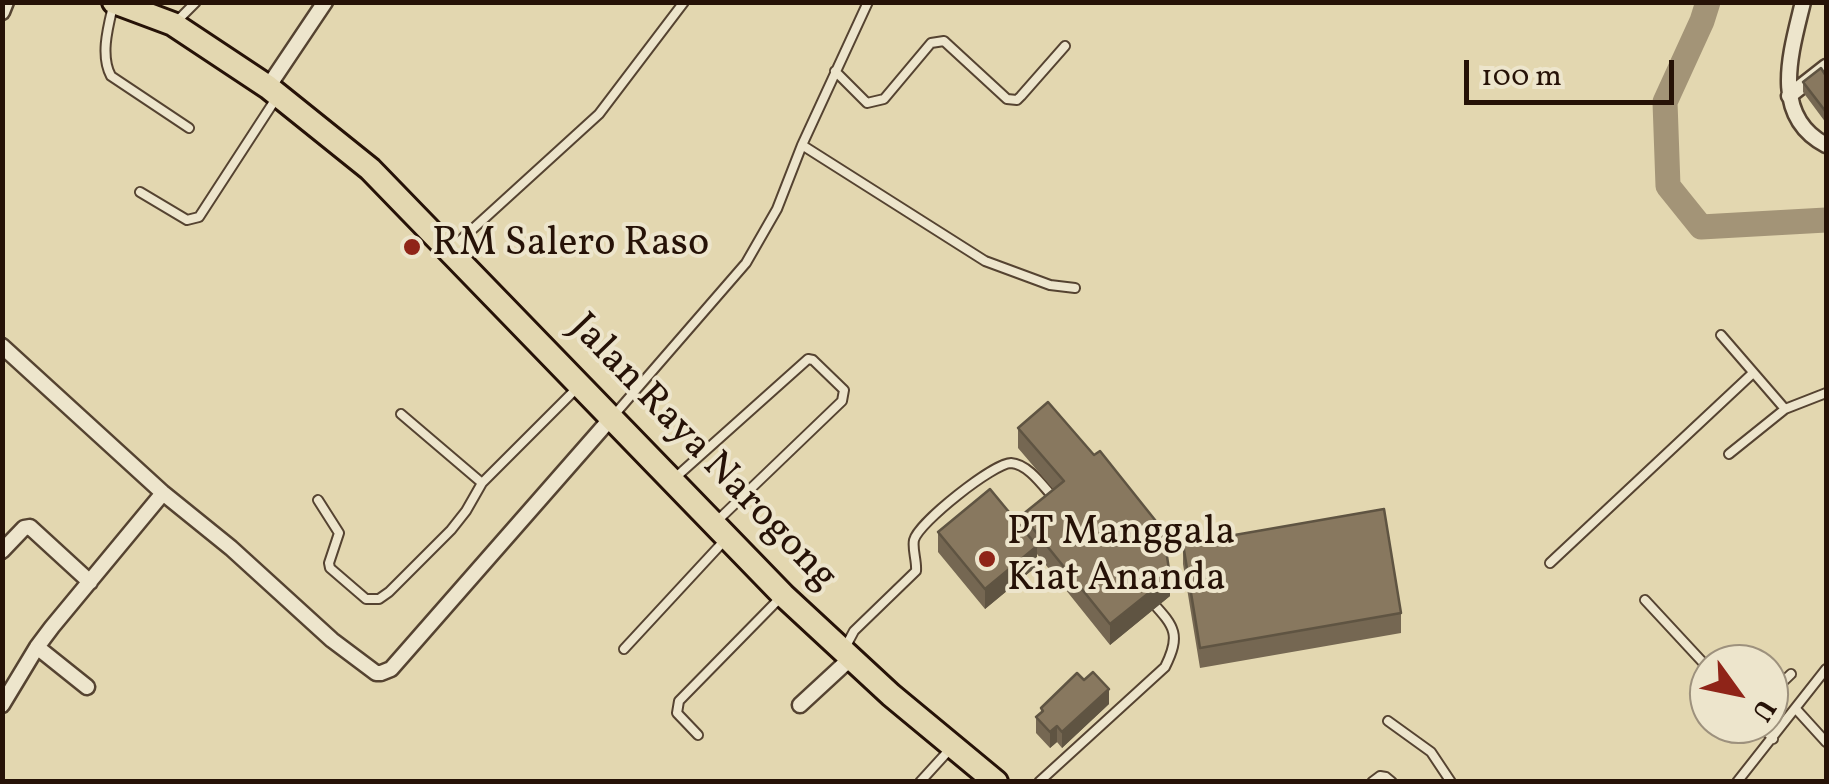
<!DOCTYPE html>
<style>
body{margin:0}
#map{position:relative;width:1829px;height:784px;overflow:hidden;background:#e3d7b0;font-family:Vollkorn,serif}
canvas{display:block}
.frame{position:absolute;inset:0;border:5px solid #261207;pointer-events:none}
.north{position:absolute;left:1689px;top:644px;width:100px;height:100px;box-sizing:border-box;background:#ede5cc;border:2px solid #9d917d;border-radius:50%;rotate:123deg;font-size:28px;font-weight:700;line-height:40px;text-align:center;color:#261207}
.north::after{content:'';display:block;margin:auto;width:35px;height:45px;background:#8f2418;clip-path:polygon(50% 0,100% 100%,50% 72%,0 100%)}
.scale{position:absolute;left:1464px;top:60px;width:210px;height:45px;box-sizing:border-box;border:5px solid #261207;border-top:0;padding-left:12px;font-size:30px;line-height:35px;white-space:nowrap;color:#261207;-webkit-text-stroke:8px #ede5cc;paint-order:stroke}
</style>
<div id="map">
<canvas width="1829" height="784"></canvas>
<div class="frame"></div>
<div class="north">U</div>
<div class="scale">100 m</div>
</div>
<script>
const context = document.querySelector('canvas').getContext('2d');
context.lineJoin = 'round';
function strokePath(path, color, width, dash) {
  context.strokeStyle = color;
  context.lineWidth = width;
  context.lineCap = dash ? 'butt' : 'round';
  context.setLineDash(dash || []);
  context.stroke(path);
}
function fillPath(path, color) {
  context.fillStyle = color;
  context.fill(path, 'evenodd');
}
function label(font, color, halo, rows, align = 'center') {
  context.font = font + ' Vollkorn,serif';
  context.lineWidth = 8;
  context.setLineDash([]);
  context.textBaseline = 'middle';
  context.strokeStyle = halo;
  context.fillStyle = color;
  for (const [text, x, y, turn = 0] of rows) {
    context.save();
    context.translate(x, y);
    context.rotate((+turn || 0) * Math.PI / 180);
    context.textAlign = isNaN(turn) ? turn : align;
    if (halo) context.strokeText(text, 0, 0);
    context.fillText(text, 0, 0);
    context.restore();
  }
}
const river = new Path2D(`
 M1708,2L1702,21L1665,102L1668,186L1701,227L1826,220`);
const service = new Path2D(`
 M113,6C108,27 100,56 111,76L189,128
 M177,21L196,2
 M835,71L867,103L884,99L931,43L944,41L1007,99L1017,100L1021,96L1065,46
 M802,145L985,261L1050,285L1075,288
 M140,192L187,220L199,217L277,97
 M453,247L599,114L684,2
 M1721,335L1785,409
 M401,414L482,483L577,388
 M615,414L746,263L777,209L802,145L868,2
 M1729,454L1785,409L1826,393
 M676,477L808,359L813,360L844,390L842,401L717,521
 M318,500L339,533L329,563L330,568L366,599H379L389,592L451,530L466,511L482,483
 M1550,563L1753,373
 M1645,600L1709,669
 M846,646L854,631L916,571C917,561 912,549 914,540C919,522 994,463 1011,463C1028,464 1043,486 1053,497
 M624,649L724,541
 M1769,695L1791,674
 M1796,709L1826,742
 M1388,721L1431,752L1451,782
 M1760,724L1773,739
 M698,735L677,713L679,701L782,596
 M920,782L951,748
 M1039,782L1165,667C1181,635 1175,627 1152,602
 M1372,782L1380,776L1386,777L1392,782
 M1737,782L1826,669`);
const minor = new Path2D(`
 M1803,2C1791,52 1770,116 1826,145
 M2,12L6,2
 M268,87L325,2
 M1789,96L1826,67
 M2,346L163,493L231,548L332,640L376,673H381L391,669L612,417
 M2,551L24,528L30,527L90,582
 M37,647L87,687
 M2,705L37,647L52,627L163,493
 M800,705L852,657`);
const primary = new Path2D(`
 M114,2L173,24L268,87L370,169L783,595L891,695L996,782`);
const wall = new Path2D(`
 M1826,69V123L1803,92V82Z
 M1018,428L1170,596L1110,645L1037,554V566L985,609L938,552V532L1022,528V515L1053,489L1018,448Z
 M1183,544L1401,613V633L1200,668L1183,564Z
 M1109,704L1062,748L1057,742L1050,748L1036,733V717L1041,714V708Z`);
const shadedWall = new Path2D(`
 M1037,546V566L985,609V589Z
 M1170,576V596L1110,645V624Z
 M1109,689V704L1062,748V732Z
 M1057,726V742L1050,748V732Z`);
const building = new Path2D(`
 M1821,68L1826,76V112L1803,82Z
 M1048,402L1094,455L1100,451L1163,530L1170,576L1110,624L1022,515L1064,481L1018,428Z
 M990,489L1037,546L985,589L938,532Z
 M1384,509L1401,613L1200,648L1183,544Z
 M1093,672L1109,689L1062,732L1057,726L1050,732L1036,717L1043,711L1041,708L1077,673L1084,680Z`);
const markers = [
 [412,247,10,"#8f2418"],
 [987,559,10,"#8f2418"]
];
const poiNames = [
 ["RM Salero Raso",432,247],
 ["PT Manggala",1007,536],
 ["Kiat Ananda",1007,582]
];
const streetNames = [
 ["Jalan Raya Narogong",701,454,46]
];
strokePath(river, '#a39477', 25);
strokePath(service, '#554331', 12);
strokePath(minor, '#554331', 19);
strokePath(primary, '#261207', 28);
strokePath(service, '#ede5cc', 8);
strokePath(minor, '#ede5cc', 14);
strokePath(primary, '#e3d7b0', 22);
fillPath(wall, '#756752');
fillPath(shadedWall, '#5f5442');
fillPath(building, '#88785f');
strokePath(building, '#5f5442', 2.5);
for (const [x, y, r, color] of markers) {
  const dot = new Path2D();
  dot.arc(x, y, r, 0, 2 * Math.PI);
  context.fillStyle = color;
  context.fill(dot);
  strokePath(dot, '#ede5cc', 4);
}
label('40px', '#261207', '#ede5cc', poiNames, 'left');
label('40px', '#261207', '#ede5cc', streetNames);
</script>
